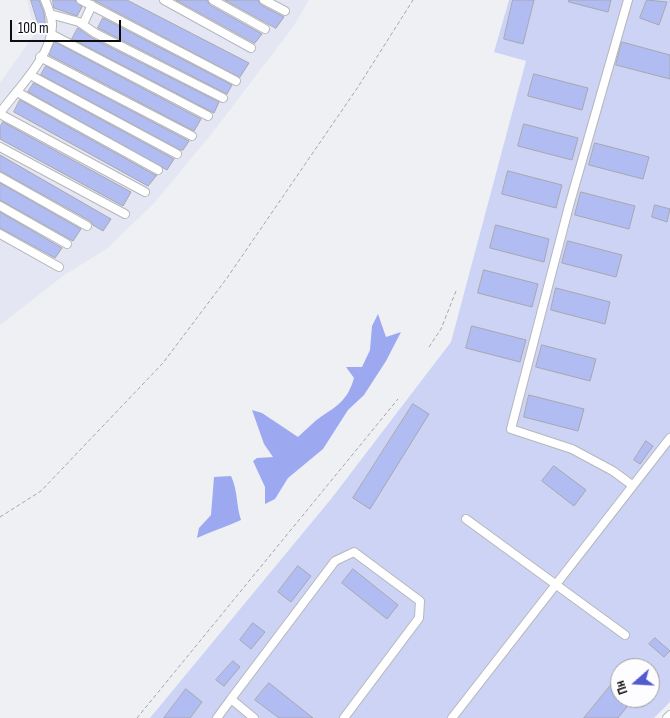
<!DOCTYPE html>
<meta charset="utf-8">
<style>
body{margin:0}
#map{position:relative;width:670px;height:718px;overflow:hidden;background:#eff0f4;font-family:"Sofia Sans Condensed",sans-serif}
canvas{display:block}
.north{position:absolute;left:610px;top:658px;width:50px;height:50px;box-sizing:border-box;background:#fdfdff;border:1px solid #9d9d9f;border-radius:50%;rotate:251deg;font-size:14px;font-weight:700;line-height:20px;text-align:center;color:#0d0d0f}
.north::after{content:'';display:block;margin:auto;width:18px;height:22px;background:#525ad0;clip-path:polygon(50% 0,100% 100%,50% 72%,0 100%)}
.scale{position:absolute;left:10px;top:20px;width:111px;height:22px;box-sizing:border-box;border:2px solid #0d0d0f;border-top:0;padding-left:6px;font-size:15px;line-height:18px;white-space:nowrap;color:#0d0d0f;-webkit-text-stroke:4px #fdfdff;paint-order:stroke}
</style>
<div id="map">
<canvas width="670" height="718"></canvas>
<div class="north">Пн</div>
<div class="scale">100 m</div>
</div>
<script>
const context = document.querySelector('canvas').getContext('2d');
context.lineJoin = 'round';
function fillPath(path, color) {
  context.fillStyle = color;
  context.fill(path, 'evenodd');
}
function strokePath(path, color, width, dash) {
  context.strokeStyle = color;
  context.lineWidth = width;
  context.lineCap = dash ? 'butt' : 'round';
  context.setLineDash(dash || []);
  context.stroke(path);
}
const built = new Path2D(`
 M27,0H309L293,27L213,132L154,203L108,248L63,276L0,325V83L35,33Z`);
const green = new Path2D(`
 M509,0H670V702L654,718H150L331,499L451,342L526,61L494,52ZM620,668H650V698H620Z`);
const forest = new Path2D(`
 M378,314L386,337L401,332L386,361L364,395L348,410L323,449L288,478L275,499L265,504V487L253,461L257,458L273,457L264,444L252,410L262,413L298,437C306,430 313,422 322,416C339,405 348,399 354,378L346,367H362L370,350L372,326Z
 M231,476C238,491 236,505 241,520C226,527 212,531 197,538L199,528L211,515L214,477Z`);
const building = new Path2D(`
 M31,0H39L44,13L46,30L41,32Z
 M53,0H75L82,7L77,16L54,8Z
 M94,0H127L249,63L240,77Z
 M176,0H207L210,5L262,34L255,43Z
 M225,0H258L261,5L284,17L276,28Z
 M513,0H534L523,44L504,39Z
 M569,0H611L608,12L569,2Z
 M647,0L667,2L659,25L640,18Z
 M103,18L232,85L227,94L98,28Z
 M78,28L92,38L219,102L214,113L72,39Z
 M55,42L201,119L194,131L49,55Z
 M622,42L670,55V79L616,65Z
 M46,66L189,141L183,150H180L41,75Z
 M534,74L588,88L582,110L528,96Z
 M34,83L174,159L167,170L28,92Z
 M20,100L155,175H157L148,186L14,112Z
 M3,122L131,192L123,206L0,139V127Z
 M524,124L578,138L572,160L518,146Z
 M595,143L649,157L643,179L589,165Z
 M0,155L111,219L103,231L93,225L90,221L0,171Z
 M508,171L562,185L556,208L502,194Z
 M0,183L81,229L73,241L0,200Z
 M581,192L635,206L629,229L575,215Z
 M655,205L670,209L667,222L652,217Z
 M0,212L62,248L55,258L0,228Z
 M496,225L549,239L544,262L490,248Z
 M568,241L622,255L616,277L562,263Z
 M484,270L538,284L532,307L478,293Z
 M556,288L610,302L605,324L551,310Z
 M472,326L526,340L520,362L466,348Z
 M542,345L596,359L590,381L536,367Z
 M529,395L584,409L578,431L524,417Z
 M413,404L429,414L370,509L353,498Z
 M646,441L653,446L640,464L634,460Z
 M554,466L586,490L574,506L542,481Z
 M298,566L311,576L291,602L278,592Z
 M353,569L398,605L387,619L342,583Z
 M253,623L265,632L251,649L240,640Z
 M655,638L670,651L664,657L649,644Z
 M233,661L240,667L224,686L216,680Z
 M620,674V698H634L618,718H584Z
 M269,683L313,718H279L255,700Z
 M186,689L202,702L190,718H164Z`);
const path = new Path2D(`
 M429,347L441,329L456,291
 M0,517L41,491L163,363L227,278L358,87L413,0
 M137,718L398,399`);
const minor = new Path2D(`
 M81,0L236,81
 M164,0L251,48
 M213,0L265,29
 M264,0L285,11
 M628,0L569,206L511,429L572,449L613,471L632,485
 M50,14L79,22L95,33L223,98
 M83,24L92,5
 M51,34L208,116
 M40,57L192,136
 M32,76L177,154
 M17,92L158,170
 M0,113C17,89 54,54 52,23C51,15 48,7 45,0
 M0,114L145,192
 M0,147L125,214
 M0,177L87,226
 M0,206L67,244
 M0,234L59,267
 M466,519L625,635
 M231,699L335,561L354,552L420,601L419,618L344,718
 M217,718L231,699L254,718
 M452,718L670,438
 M667,718L670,715`);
fillPath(built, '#e4e7f3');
fillPath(green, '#ccd3f5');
fillPath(forest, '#9ca9f0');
fillPath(building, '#b1bcf2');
strokePath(building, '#a7a8ac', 1);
strokePath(minor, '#b6b7bb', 10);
strokePath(path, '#a5a6a9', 1, [4, 2.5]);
strokePath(minor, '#fff', 8);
</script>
